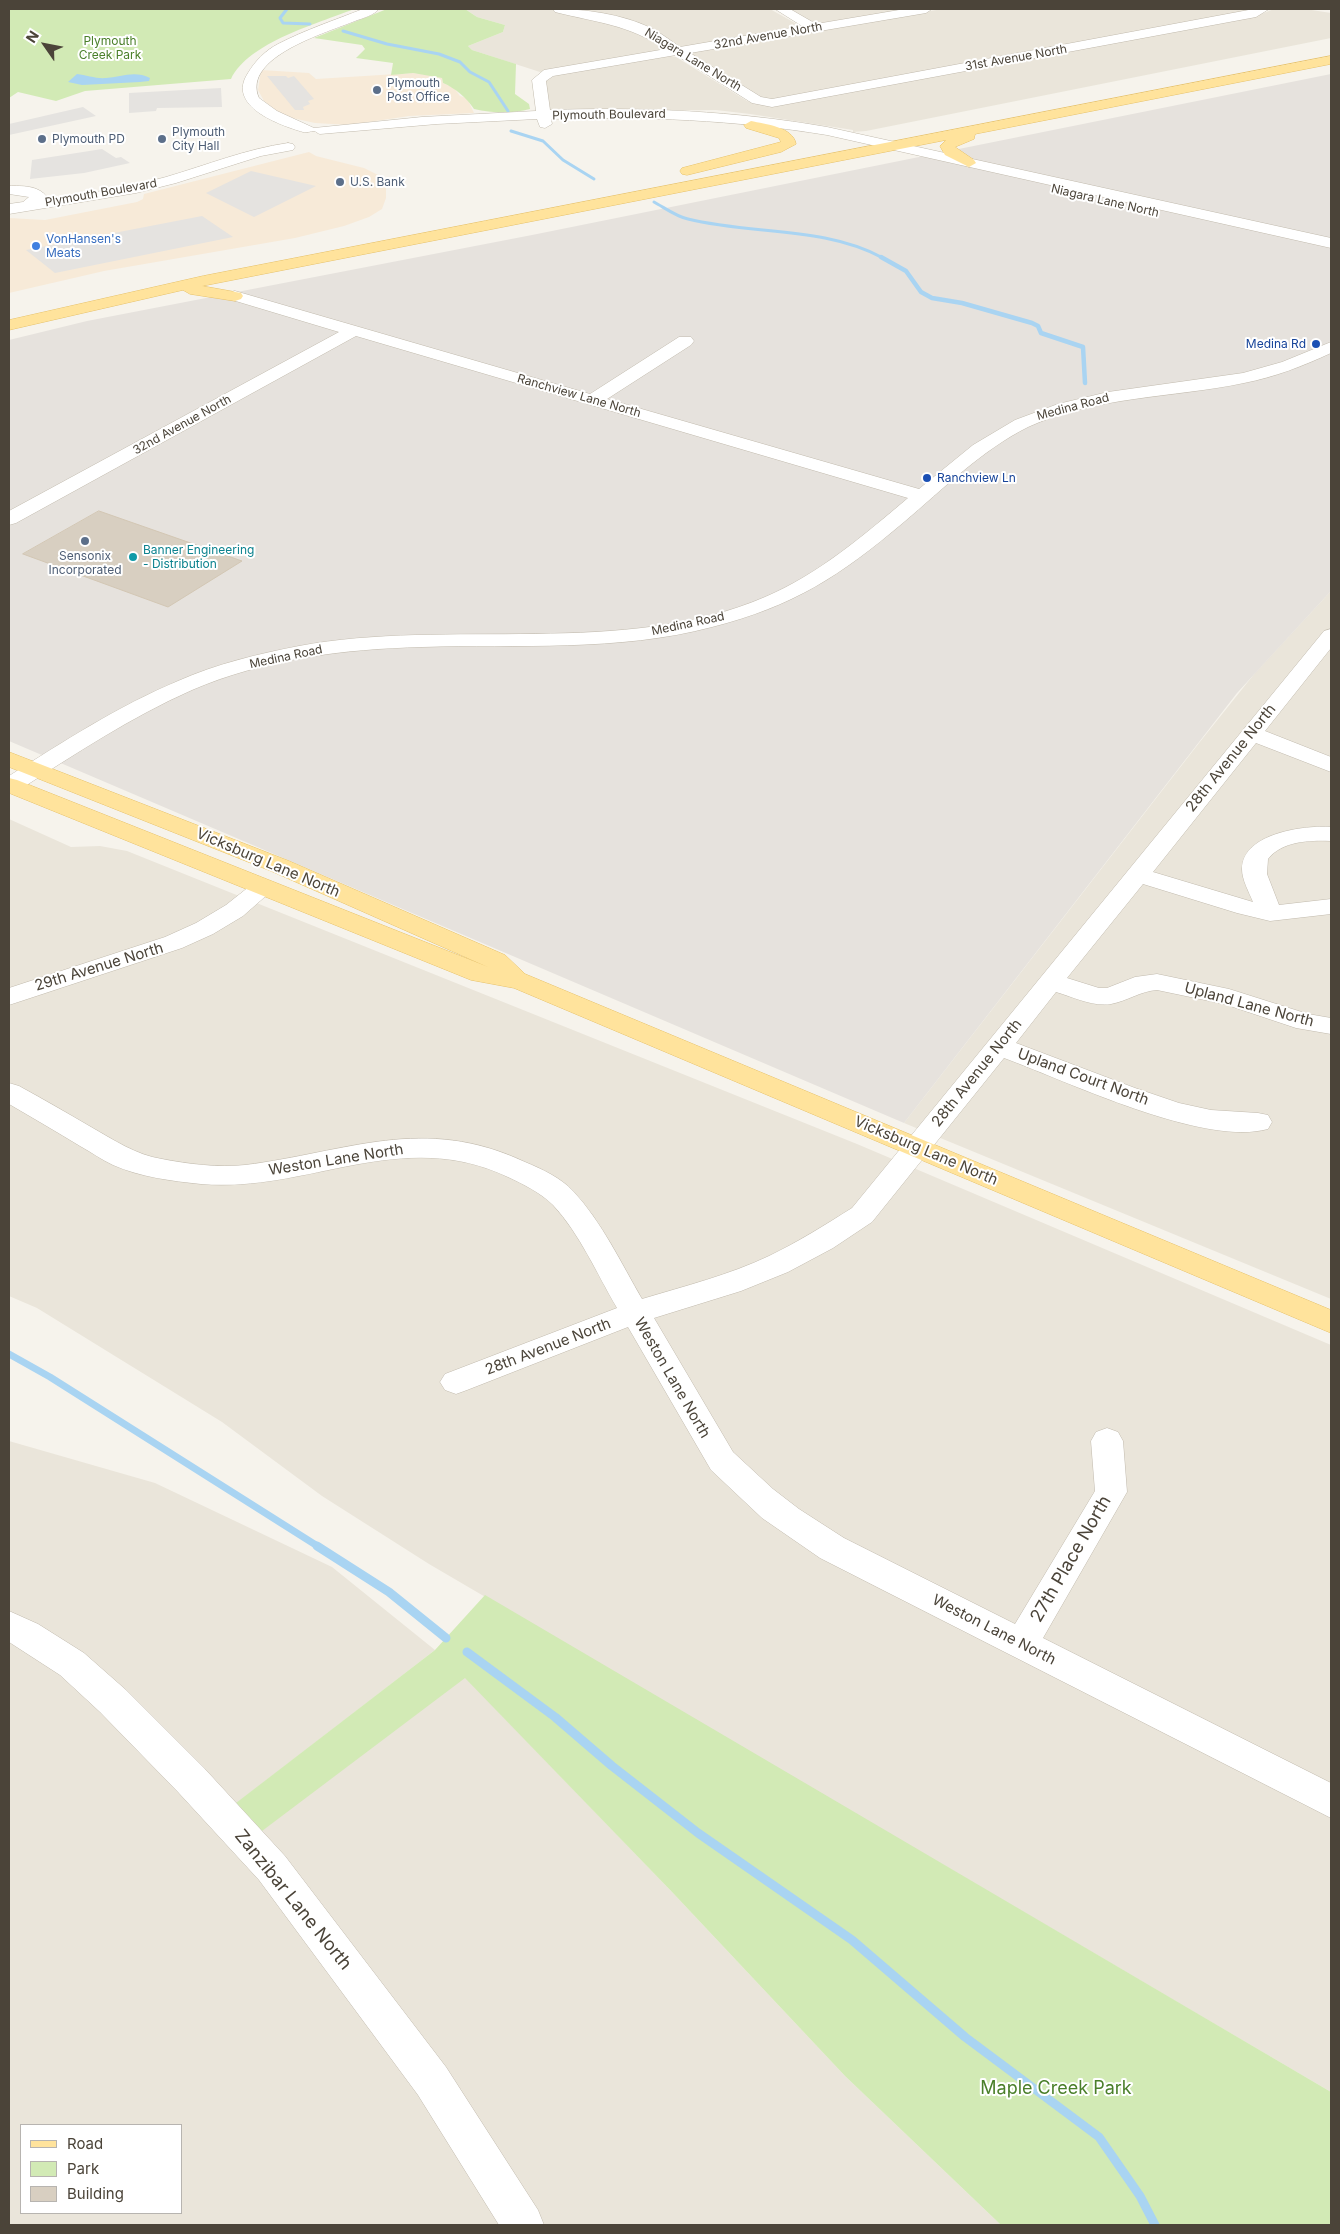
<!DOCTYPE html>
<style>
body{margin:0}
#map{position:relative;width:1340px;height:2234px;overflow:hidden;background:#f6f3ec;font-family:Inter,sans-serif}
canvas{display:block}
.frame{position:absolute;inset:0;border:10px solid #4b4439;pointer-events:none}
.legend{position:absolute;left:20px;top:2124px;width:162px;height:90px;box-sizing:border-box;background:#fff;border:1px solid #b7b4b0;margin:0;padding:6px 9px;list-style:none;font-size:15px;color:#4b4439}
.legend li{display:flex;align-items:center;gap:10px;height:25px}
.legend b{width:25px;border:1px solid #b7b4b0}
.north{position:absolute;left:20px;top:20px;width:50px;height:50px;-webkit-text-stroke:4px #fff;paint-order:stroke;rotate:303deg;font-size:14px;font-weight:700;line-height:20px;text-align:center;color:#4b4439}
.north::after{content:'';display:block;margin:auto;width:18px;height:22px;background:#4b4439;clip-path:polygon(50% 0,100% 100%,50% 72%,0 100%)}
</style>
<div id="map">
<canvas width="1340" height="2234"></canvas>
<div class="frame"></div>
<ul class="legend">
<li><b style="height:6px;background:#ffe39c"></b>Road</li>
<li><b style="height:14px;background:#d2eab5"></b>Park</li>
<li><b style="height:14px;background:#d8cfc1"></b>Building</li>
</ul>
<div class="north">N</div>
</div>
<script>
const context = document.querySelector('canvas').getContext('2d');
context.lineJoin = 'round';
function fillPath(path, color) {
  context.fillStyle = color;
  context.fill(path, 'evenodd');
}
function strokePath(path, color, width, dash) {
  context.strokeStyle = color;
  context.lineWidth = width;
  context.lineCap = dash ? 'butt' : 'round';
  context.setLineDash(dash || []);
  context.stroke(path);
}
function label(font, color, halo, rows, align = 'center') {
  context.font = font + ' Inter,sans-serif';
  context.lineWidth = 4;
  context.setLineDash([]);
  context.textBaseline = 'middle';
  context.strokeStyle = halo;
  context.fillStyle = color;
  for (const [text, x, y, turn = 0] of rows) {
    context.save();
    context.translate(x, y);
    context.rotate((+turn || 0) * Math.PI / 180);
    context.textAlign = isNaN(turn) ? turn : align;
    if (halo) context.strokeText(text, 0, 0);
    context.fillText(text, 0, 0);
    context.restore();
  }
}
const residential = new Path2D(`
 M465,9L554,10L614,24L633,30L665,49L661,52L540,72L472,50L468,46L503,32L505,25L477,17Z
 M569,9H770L802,27L680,48L612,18Z
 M785,9H913L821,25L813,24Z
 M942,9H1255L770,100L762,99L690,53Z
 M1274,9H1305L1331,13V38L866,131L853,132V130L750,114L716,110L552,111L549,110L543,80L557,75L670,56L676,57L747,101L756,104H775L1264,13Z
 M1331,591V1299L904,1123L1199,743L1255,673Z
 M9,819L71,847L100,846L127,851L857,1144L1331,1345V2092L429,1564L322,1496L222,1422L37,1308L9,1296Z
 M9,1441L155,1483L332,1567L435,1650L237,1803L262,1830L465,1677L672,1892L845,2076L1001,2225H9ZM21,2125H181V2213H21Z`);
const commercial = new Path2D(`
 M261,70L309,73L316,79L413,73L430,75L442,78L443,83L454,88L460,96L467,98L474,113L409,116L349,125L315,123L283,116L264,101L258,90Z
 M309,152L316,156L364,168L382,177L386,186V198L382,209L369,217L344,226L295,238L104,271L9,293V218L45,220L137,202L143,199L144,194Z`);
const industrial = new Path2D(`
 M1331,74V591L1237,693L904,1123L9,741V340L87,321L532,235Z`);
const green = new Path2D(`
 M9,9H354C317,24 249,42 231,79L85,91L56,101L18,92L9,98Z
 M387,9H465L477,17L505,25L503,32L468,46L472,50L516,64L515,94L529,104L530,109C512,114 492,113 474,109C467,98 455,88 443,83L442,78L413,73L391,75L393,63L356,58L365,49L362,45L314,38Z
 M485,1595L1331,2092V2225H1001L845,2076L672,1892L465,1678L262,1831L236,1803L435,1650Z`);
const parking = new Path2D(`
 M267,76H286L288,78L294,76L314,99L308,101L310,104L303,107L304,110H295Z
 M221,88L222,107L157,108L156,111L129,113V93Z
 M83,107L96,116L9,135V124Z
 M102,149L116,158L121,157L130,163L84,173L30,179L32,160Z
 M251,171L316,186L254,217L206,193Z
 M202,216L233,237L55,273L26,250Z`);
const water = new Path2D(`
 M77,74C86,75 97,79 106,78C120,77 135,70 150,78L149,81L140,82L82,85L68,82Z`);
const streamFar3 = new Path2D(`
 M287,9L280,18L283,23L310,24
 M343,31L387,44L439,54L460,62L470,72L489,82L508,111
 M511,131L543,141L563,160L594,179
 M654,202C665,208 677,217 688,219C752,235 824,226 883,258`);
const streamFar2 = new Path2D(`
 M881,257L906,271L921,292L932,298L962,303L1032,323L1038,326L1041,333L1083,347L1085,383`);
const streamFar1 = new Path2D(`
 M9,1354L50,1377L319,1547`);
const stream = new Path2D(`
 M317,1546L389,1592L446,1638
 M467,1652L555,1717L612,1766L698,1833L852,1940L965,2037L1099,2137L1140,2196L1155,2225`);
const building = new Path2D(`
 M99,511L242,561L168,607L23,554Z`);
const minor = new Path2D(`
 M363,9H379C374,15 363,18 355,21C328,32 241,57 259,98L277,111L314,128L422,117L536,111L532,80L544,70L666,49C626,24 599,23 555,12L553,9C585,9 622,14 651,28C661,33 671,41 680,47L802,26L775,9H790L816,24L905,9H932L926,13L690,53L761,97L772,99L1254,9H1269L1256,17L772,107L752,103L676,55L553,76L546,81L550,110C644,107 735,111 827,127L1331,238V248L827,135C735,120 644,116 551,119L552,124L545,128L540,127L537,119L437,124L320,134C318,134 316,131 314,131C310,131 308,133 303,132C279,125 226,106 248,73C255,61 266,50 278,44C305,30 335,20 363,9Z
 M288,143L293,144L295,147L293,150L261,156L176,183L136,193L9,214V204L23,202L29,197L9,194V186C22,186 38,185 47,197L45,199C86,194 126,188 166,177C207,165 246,149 288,143Z
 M235,291L590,394L679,337H691L694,341L691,345L607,399L919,489L973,445L1015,420L1058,404L1108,392L1243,373L1282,362L1331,342V353C1303,366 1275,377 1244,383C1172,398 1096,396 1028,427C982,450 943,489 904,522C840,576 794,606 712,627C618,652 518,644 422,647C344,649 264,659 192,690C131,717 75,754 19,790L9,791V776C63,742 118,706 178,681C216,664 258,654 299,646C449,618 624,658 765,597C819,574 864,535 908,498L356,336L16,523L9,525V511L339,332L229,299L227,296L229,293Z
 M1331,629V648L1265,731L1331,757V772L1256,743L1153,872L1253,902C1249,892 1242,880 1242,869C1242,833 1305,825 1331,827V841C1310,840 1282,841 1268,859L1267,874L1279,905L1331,899V914L1270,921L1237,913L1143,884L1067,978L1099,988H1107L1135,977L1157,974L1229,989L1308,1014L1331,1018V1034L1296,1028L1224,1004L1157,990C1141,991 1127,1001 1111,1004C1093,1007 1073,997 1056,992L1016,1043L1135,1088L1179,1103L1211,1110L1258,1113L1268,1115L1272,1122L1268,1129C1203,1147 1067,1081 1004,1058L872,1222L833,1248L788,1272L741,1291L654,1318L733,1452L773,1489L799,1509L844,1538L1015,1624L1095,1491L1091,1441L1096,1432L1107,1428L1118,1432L1123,1441L1127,1492L1043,1638L1331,1783V1818L820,1558L762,1518L711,1470L628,1327L467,1390L456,1394L445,1390L440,1382L445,1374L617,1308C597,1274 580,1234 553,1205C541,1193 523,1184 508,1177C401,1126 309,1193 201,1184C172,1181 140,1177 113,1165C102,1160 91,1152 80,1146C57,1132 33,1118 9,1104V1083L19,1086C43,1099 67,1113 91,1127C114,1140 136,1155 162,1159C188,1164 219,1168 245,1165C348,1152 423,1114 525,1162C542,1169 561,1178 573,1191C602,1222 621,1263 642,1299C685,1286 729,1275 769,1256C798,1242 825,1225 852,1208L1324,631Z
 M264,880L273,882L276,887L243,916L213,934L182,948L9,1005V988L165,937L196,923L226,905L255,882Z
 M9,1611L38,1624L84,1653L126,1690L204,1768L285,1856L446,2067L538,2210L544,2225H499L418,2095L259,1880L178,1792L100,1712L60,1675L9,1642Z`);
const major = new Path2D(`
 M1331,56V64L975,134L974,139L955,147L974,160L976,163L969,167L945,155L940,146L946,140L202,286L241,293L243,296L241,299L235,301L190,294L183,290L9,330V320L203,276Z
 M751,121C765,124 793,127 796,144L781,152L687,175L682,174L680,171L682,168L781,142L779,138L746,128L744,125Z
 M9,752L289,861L505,955L525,974L1331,1310V1333L514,988L471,980L9,793V778L17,780L488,967L271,871L9,767Z`);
const markers = [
 [377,90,5,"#5c6f8a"],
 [42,139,5,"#5c6f8a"],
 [162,139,5,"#5c6f8a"],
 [340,182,5,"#5c6f8a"],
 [36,246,5,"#3f7fe0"],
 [1316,344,5,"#1a4fb4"],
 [927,478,5,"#1a4fb4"],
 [85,541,5,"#5c6f8a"],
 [133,557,5,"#0f9aa8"]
];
const farStreetnames = [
 ["32nd Avenue North",768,36,-10],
 ["31st Avenue North",1016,58,-10],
 ["Niagara Lane North",693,60,31],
 ["Plymouth Boulevard",609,115,-1],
 ["Plymouth Boulevard",101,193,-10],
 ["Niagara Lane North",1105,201,13],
 ["Ranchview Lane North",579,396,16],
 ["Medina Road",1073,407,-15],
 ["32nd Avenue North",182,425,-29],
 ["Medina Road",688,624,-12],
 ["Medina Road",286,657,-12]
];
const farParknames = [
 ["Plymouth",110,41],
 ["Creek Park",110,55]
];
const farServicenames = [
 ["Plymouth",387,83],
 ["Post Office",387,97],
 ["Plymouth",172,132],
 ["City Hall",172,146],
 ["Plymouth PD",52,139],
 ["U.S. Bank",350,182],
 ["Sensonix",85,556,"center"],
 ["Incorporated",85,570,"center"]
];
const farShopnames = [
 ["VonHansen's",46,239],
 ["Meats",46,253]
];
const farTransitnames = [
 ["Medina Rd",1306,344],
 ["Ranchview Ln",937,478,"left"]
];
const farCulturenames = [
 ["Banner Engineering",143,550],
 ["- Distribution",143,564]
];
const streetNames = [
 ["28th Avenue North",1231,758,-51],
 ["Vicksburg Lane North",268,863,23],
 ["29th Avenue North",99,967,-17],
 ["Upland Lane North",1249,1005,15],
 ["28th Avenue North",977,1073,-51],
 ["Upland Court North",1083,1077,20],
 ["Vicksburg Lane North",926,1151,23],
 ["Weston Lane North",336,1160,-9],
 ["28th Avenue North",548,1347,-21],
 ["Weston Lane North",672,1378,60],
 ["Weston Lane North",994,1630,27]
];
const nearStreetnames = [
 ["27th Place North",1071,1559,-60],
 ["Zanzibar Lane North",293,1900,51]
];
const nearParknames = [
 ["Maple Creek Park",1056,2089]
];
fillPath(residential, '#eae5da');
fillPath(commercial, '#f7ead8');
fillPath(industrial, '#e6e2dd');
fillPath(green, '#d2eab5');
fillPath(parking, '#e5e3e0');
fillPath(water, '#a9d4f2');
strokePath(streamFar3, '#a9d4f2', 3);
strokePath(streamFar2, '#a9d4f2', 4.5);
strokePath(streamFar1, '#a9d4f2', 7);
strokePath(stream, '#a9d4f2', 9);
fillPath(building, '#d8cfc1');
strokePath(building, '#d3c7b4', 1);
strokePath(minor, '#c2bbae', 1);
strokePath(major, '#e6c16a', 1);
fillPath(minor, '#fff');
fillPath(major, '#ffe39c');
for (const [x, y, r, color] of markers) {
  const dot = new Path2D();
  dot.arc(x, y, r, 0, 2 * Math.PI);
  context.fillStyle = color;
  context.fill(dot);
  strokePath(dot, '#fff', 2);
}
label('12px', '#4b4439', '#fff', farStreetnames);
label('12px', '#4a7f2a', '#fff', farParknames);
label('12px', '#4e5e75', '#fff', farServicenames, 'left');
label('12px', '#366cbe', '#fff', farShopnames, 'left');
label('12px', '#164399', '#fff', farTransitnames, 'right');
label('12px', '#0d838f', '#fff', farCulturenames, 'left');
label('15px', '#4b4439', '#fff', streetNames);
label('18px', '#4b4439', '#fff', nearStreetnames);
label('18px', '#4a7f2a', '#fff', nearParknames);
</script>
